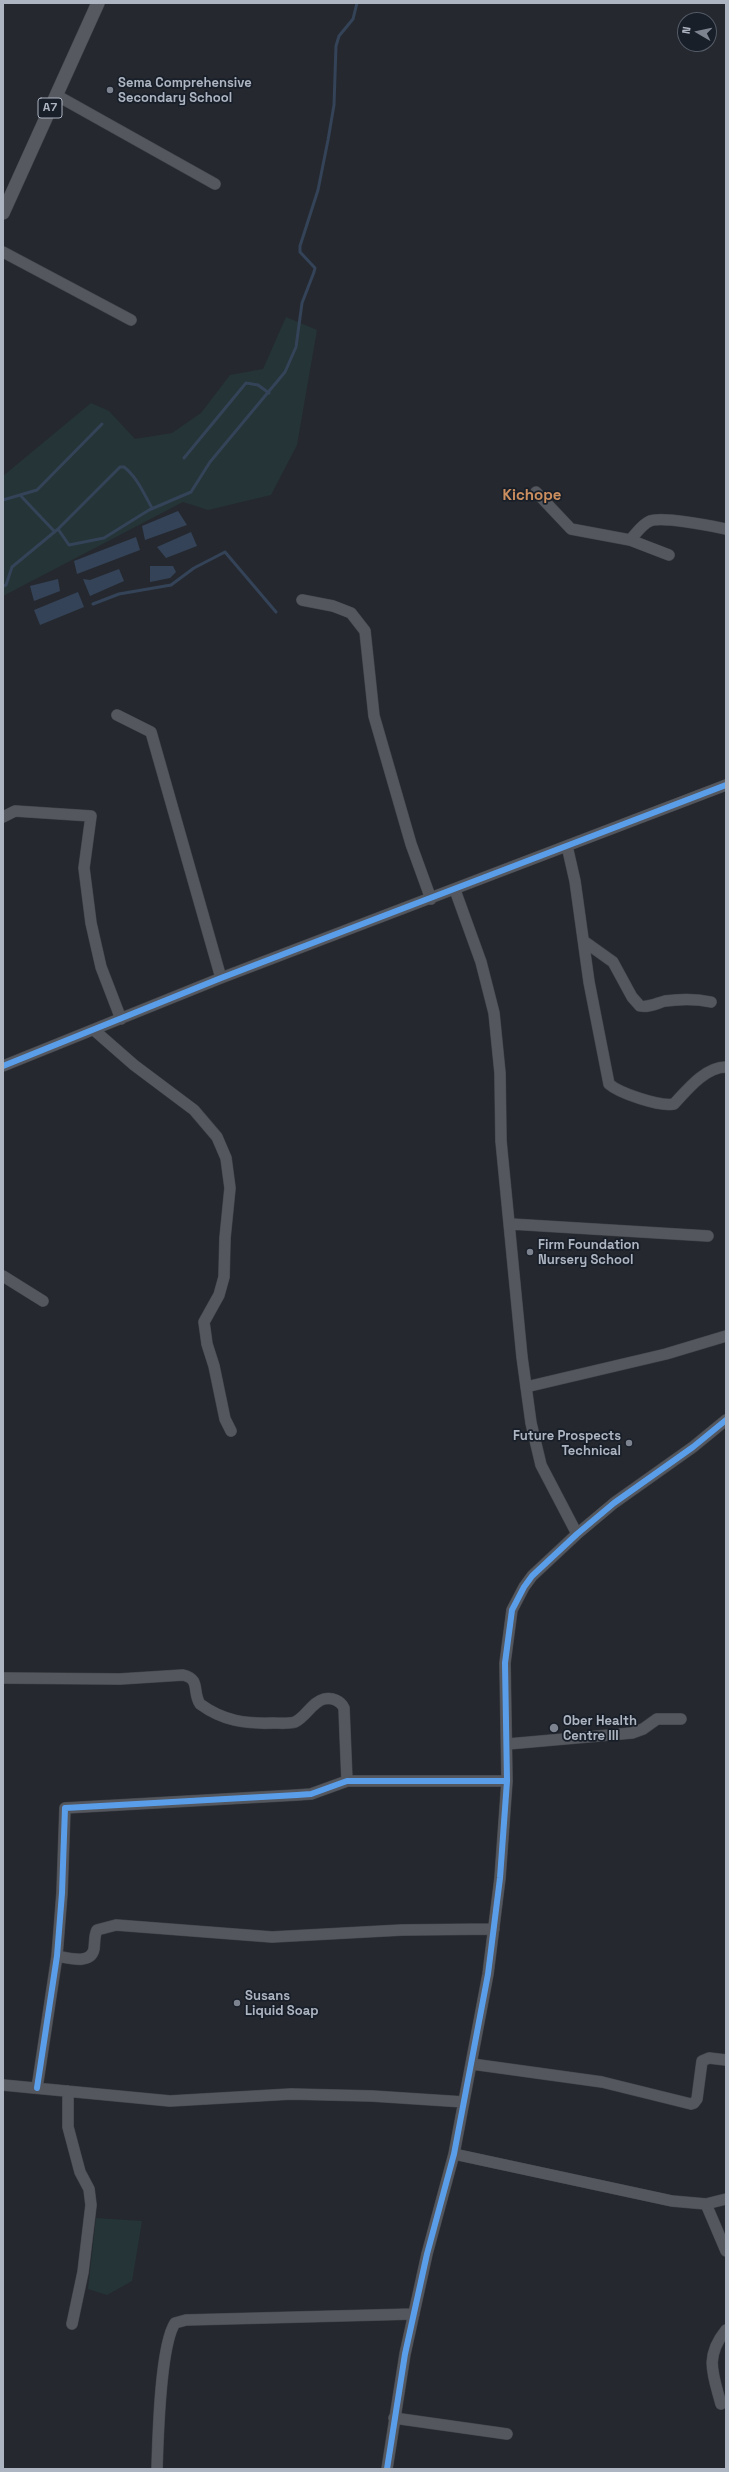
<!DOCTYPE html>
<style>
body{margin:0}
#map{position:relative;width:729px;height:2472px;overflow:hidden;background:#25292f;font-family:"Space Grotesk",sans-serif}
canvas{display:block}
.frame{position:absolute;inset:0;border:4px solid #adb5c2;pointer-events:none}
.north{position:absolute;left:677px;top:12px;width:40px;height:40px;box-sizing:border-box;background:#191f29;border:1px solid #545b66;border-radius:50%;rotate:279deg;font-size:11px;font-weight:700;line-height:16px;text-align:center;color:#adb5c2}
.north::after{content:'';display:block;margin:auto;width:14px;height:18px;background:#7d848f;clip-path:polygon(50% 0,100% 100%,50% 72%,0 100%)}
</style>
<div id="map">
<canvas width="729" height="2472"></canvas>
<div class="frame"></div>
<div class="north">N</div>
</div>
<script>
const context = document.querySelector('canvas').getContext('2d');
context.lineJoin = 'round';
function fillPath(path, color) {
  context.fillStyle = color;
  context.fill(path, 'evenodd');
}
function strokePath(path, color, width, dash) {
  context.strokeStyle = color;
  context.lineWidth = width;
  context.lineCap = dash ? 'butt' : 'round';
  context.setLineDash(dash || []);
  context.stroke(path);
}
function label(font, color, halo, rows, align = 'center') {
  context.font = font + ' "Space Grotesk",sans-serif';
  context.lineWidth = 3.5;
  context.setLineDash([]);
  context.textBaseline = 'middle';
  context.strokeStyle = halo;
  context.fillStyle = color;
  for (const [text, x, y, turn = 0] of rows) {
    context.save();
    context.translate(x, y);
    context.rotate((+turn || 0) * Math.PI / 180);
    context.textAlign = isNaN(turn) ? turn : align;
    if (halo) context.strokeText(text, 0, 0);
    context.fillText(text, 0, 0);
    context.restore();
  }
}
const green = new Path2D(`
 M286,317L317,330L297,445L271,495L208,510L183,502L3,596V476L91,403L109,411L135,439L172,433L201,413L230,375L263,369Z
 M96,2218L142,2221L132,2281L107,2295L88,2289Z`);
const water = new Path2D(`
 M178,511L187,525L145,540L142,526Z
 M191,532L197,546L166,558L157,547Z
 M136,537L140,550L77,574L74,561Z
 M150,566H173L176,572L170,578L150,582Z
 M119,569L124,581L90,596L83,579L90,580Z
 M58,579L60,591L34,601L30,586Z
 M78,592L84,607L40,625L34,610Z`);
const stream = new Path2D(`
 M184,458L246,383L258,385L269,393
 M20,495L54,531
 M3,500L37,490L102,424
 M58,529L120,467H124C137,477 144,494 152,508
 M3,586L6,585L12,567L58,529L69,545L104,538L149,510L191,492L210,462L285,372L296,347L302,303L314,272L315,268L300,252V246L318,190L328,140L334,105L336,46L339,36L353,19L357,3
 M93,604L119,594L171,585L194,568L225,552L276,612`);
const minor = new Path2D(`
 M56,95L215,184
 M3,252L131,320
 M536,492L571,529L630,540L669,555
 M630,540C636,534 642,524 650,521C663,516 711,526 726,529
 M302,600L333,606L351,613L365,631L374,716L411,844L431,899
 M117,715L151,732L221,978
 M3,817L15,811L91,816L84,868L91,923L101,967L121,1019
 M567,846L575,881L589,982L609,1084C619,1093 660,1107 674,1104C687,1090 705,1067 726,1067
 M455,890L481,962L494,1013L500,1073L501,1141L522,1357L531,1423L541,1465L577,1534
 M585,942L613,962L632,997L640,1006C649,1008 657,1003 665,1001C679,999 698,999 711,1002
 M94,1030L134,1065L194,1110L217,1137L226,1158L230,1188L225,1238L224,1277L219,1295L204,1322L207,1344L214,1366L225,1419L231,1431
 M3,1066L221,978L726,785
 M511,1224L708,1236
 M3,1276L43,1301
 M526,1387L666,1354L726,1336
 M3,1678L120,1679L183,1675C201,1679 192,1692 200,1704C223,1721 246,1724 273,1723C280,1723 288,1724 295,1722C306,1717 312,1702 324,1699C332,1697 341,1701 344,1708L347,1781
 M508,1744L632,1733L643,1729L657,1719H681
 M57,1956C68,1958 91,1965 94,1949C95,1942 94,1936 97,1930L116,1925L272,1937L402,1930L494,1929
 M472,2064L602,2082L691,2104L694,2103L697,2099L702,2061L709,2058L726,2060
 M3,2085L170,2101L291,2094L372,2096L464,2102
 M37,2088L57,1956L62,1893L65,1808L297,1795L311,1794L347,1781H507
 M68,2091V2127L80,2172L89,2189L91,2205L83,2272L72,2324
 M454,2154L672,2201L706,2204L726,2199
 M706,2204L726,2251
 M721,2404C713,2374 704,2357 726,2330
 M394,2418L507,2434
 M157,2469C158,2438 160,2346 175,2323L186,2320L414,2314
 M387,2469L405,2354L427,2254L454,2154L488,1974L500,1878L507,1781L505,1663L512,1610L524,1587L532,1576L577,1534L614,1503L693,1447L726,1420`);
const major = new Path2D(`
 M3,213L98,3`);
const cycleway = new Path2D(`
 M3,1066L221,978L726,785
 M37,2088L57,1956L62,1893L65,1808L297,1795L311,1794L347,1781H507
 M387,2469L405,2354L427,2254L454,2154L488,1974L500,1878L507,1781L505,1663L512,1610L524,1587L532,1576L577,1534L614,1503L693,1447L726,1420`);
const markers = [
 [110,90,4,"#7d848f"],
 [530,1252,4,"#7d848f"],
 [629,1443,4,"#7d848f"],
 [554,1728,5,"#7d848f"],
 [237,2003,4,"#7d848f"]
];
const shields = [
 [50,108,24]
];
const shieldNames = [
 ["A7",50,108]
];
const poiNames = [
 ["Sema Comprehensive",118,83],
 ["Secondary School",118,98],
 ["Firm Foundation",538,1245],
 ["Nursery School",538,1260],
 ["Future Prospects",621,1436,"right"],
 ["Technical",621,1451,"right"],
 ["Ober Health",563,1721],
 ["Centre III",563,1736],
 ["Susans",245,1996],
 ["Liquid Soap",245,2011]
];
const quarterNames = [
 ["Kichope",532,496]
];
fillPath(green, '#253436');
fillPath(water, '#344358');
strokePath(stream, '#344358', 3);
strokePath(minor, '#42454a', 12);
strokePath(major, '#41454c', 14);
strokePath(minor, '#54575e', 11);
strokePath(major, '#565a60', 13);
strokePath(cycleway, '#5a9eea', 6);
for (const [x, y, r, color] of markers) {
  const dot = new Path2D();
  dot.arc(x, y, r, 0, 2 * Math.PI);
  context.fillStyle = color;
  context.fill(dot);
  strokePath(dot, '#191f29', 1.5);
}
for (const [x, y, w] of shields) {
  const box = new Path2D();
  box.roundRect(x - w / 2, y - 10, w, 20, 3);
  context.fillStyle = '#191f29';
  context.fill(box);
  strokePath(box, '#adb5c2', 1);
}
label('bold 12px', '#adb5c2', null, shieldNames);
label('bold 13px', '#adb5c2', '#191f29', poiNames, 'left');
label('bold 15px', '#cb8f5f', '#191f29', quarterNames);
</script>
